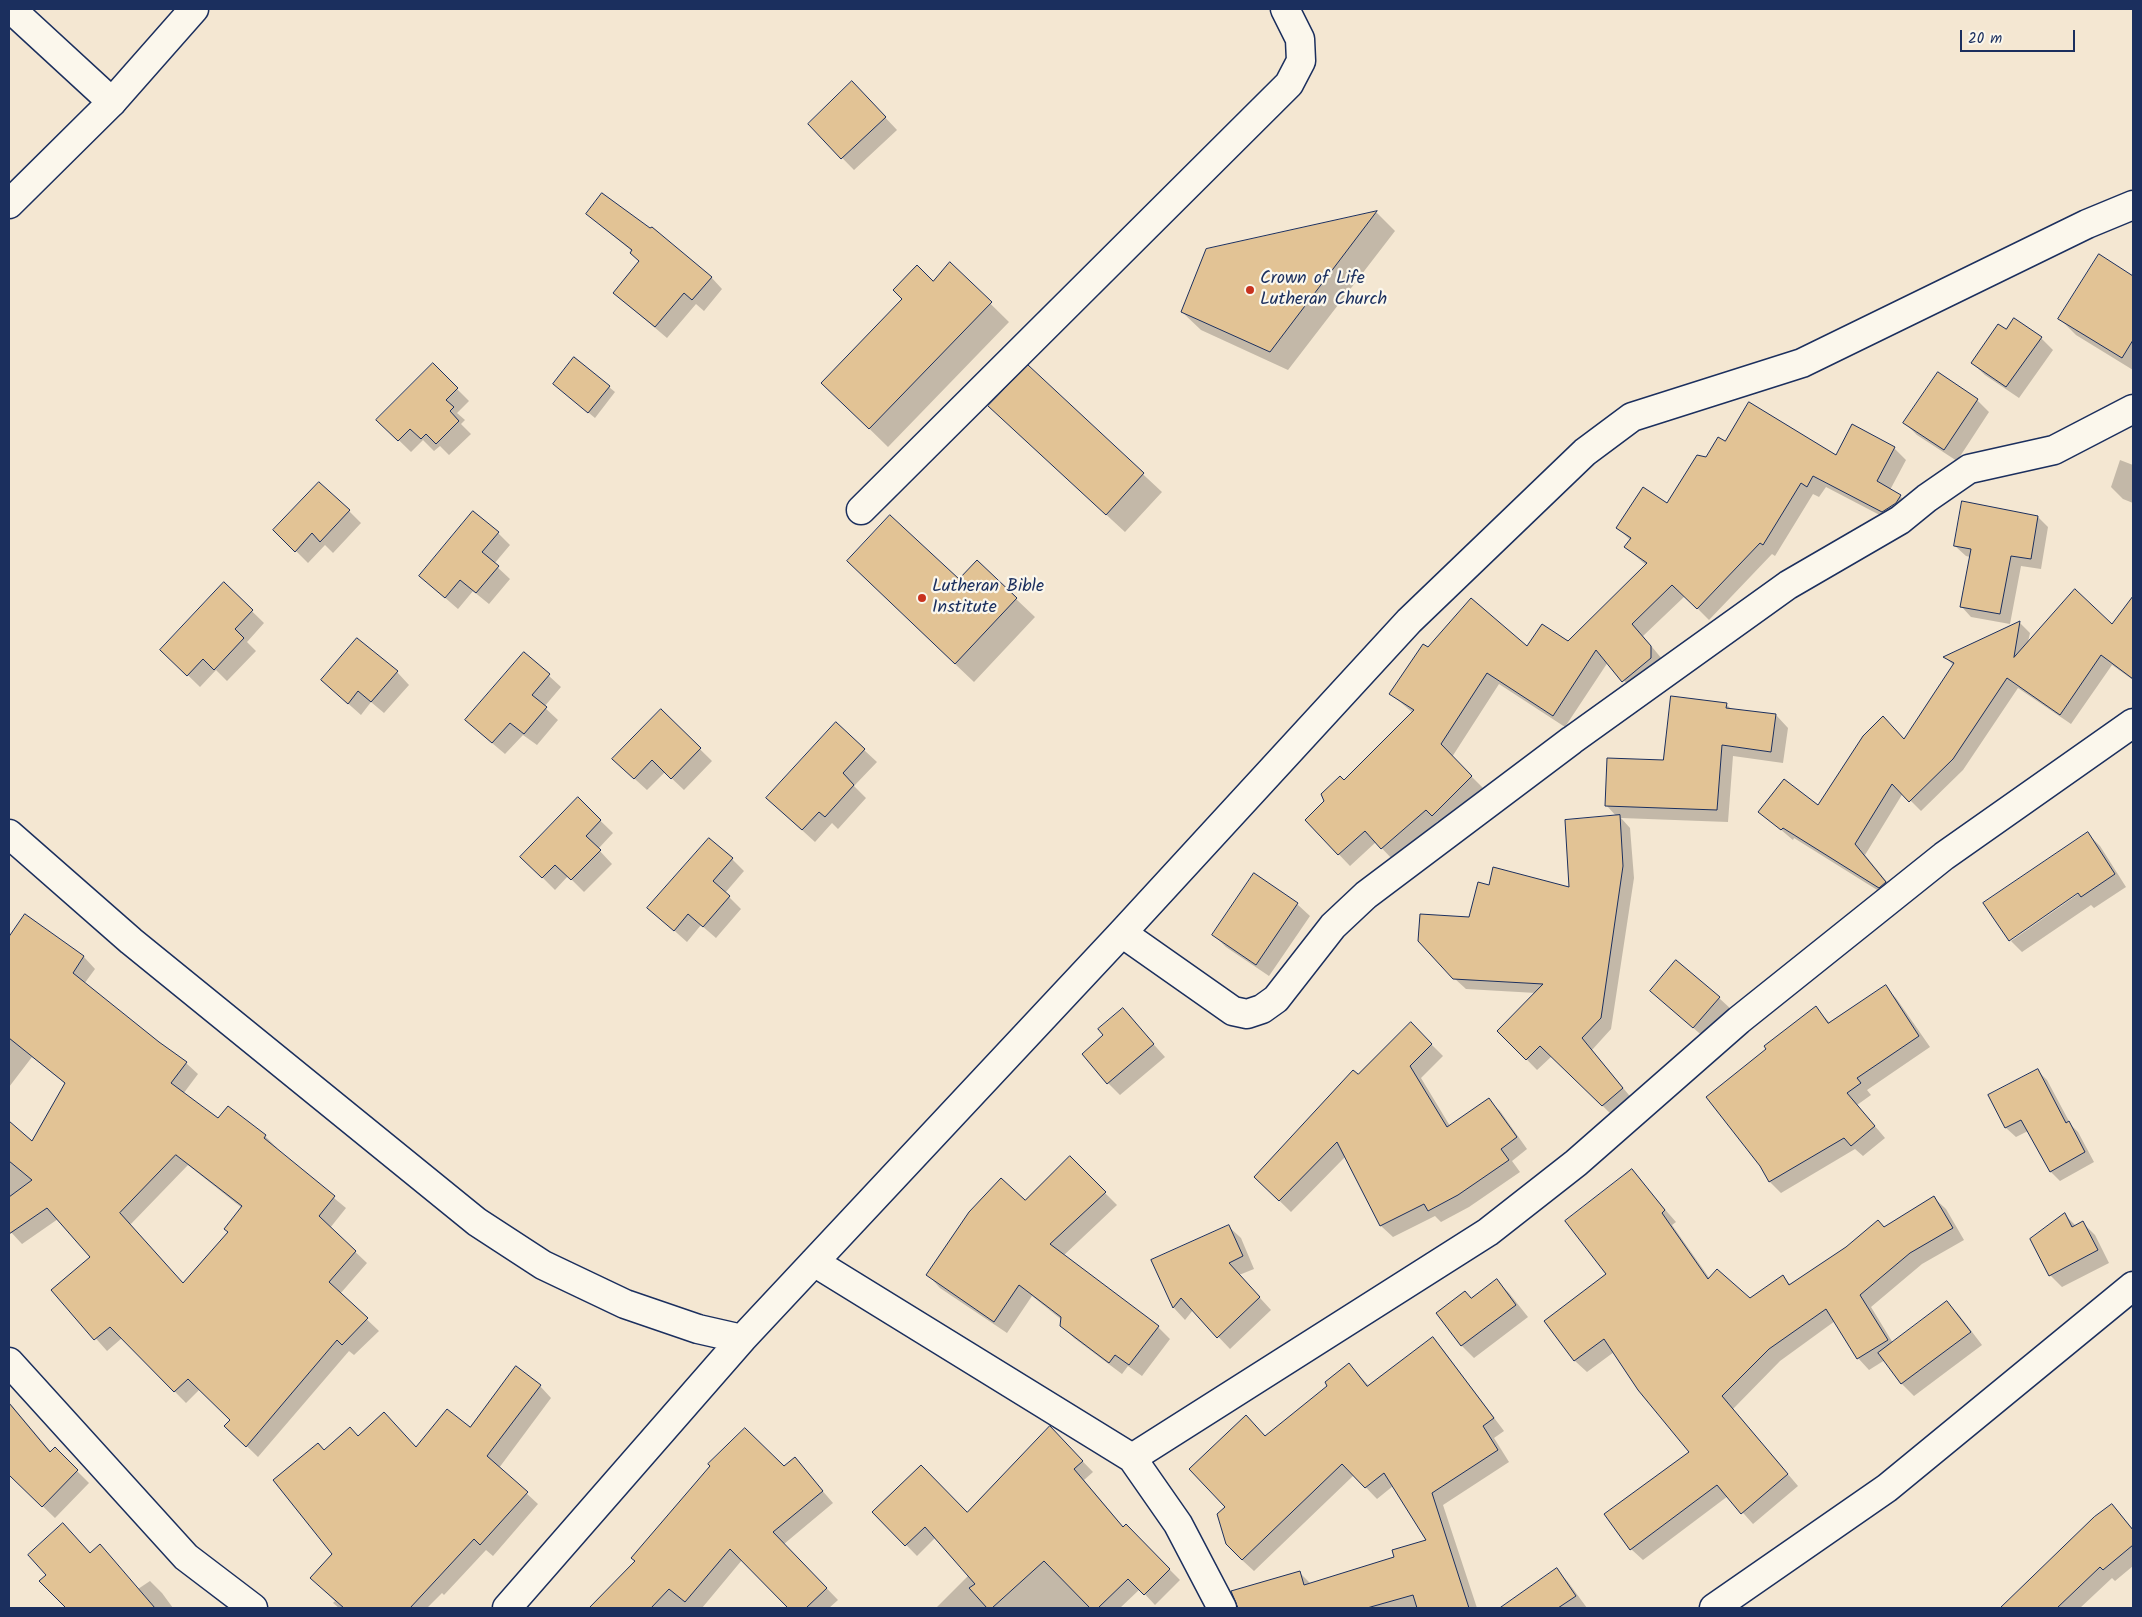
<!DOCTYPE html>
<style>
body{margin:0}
#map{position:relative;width:2142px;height:1617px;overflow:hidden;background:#f4e7d2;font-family:Kalam,sans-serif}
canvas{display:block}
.frame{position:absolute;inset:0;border:10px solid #1b2f5e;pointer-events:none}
.scale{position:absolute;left:1960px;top:30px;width:115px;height:22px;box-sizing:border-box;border:2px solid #1b2f5e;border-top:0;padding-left:6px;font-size:15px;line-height:18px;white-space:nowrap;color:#1b2f5e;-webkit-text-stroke:4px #fbf7ec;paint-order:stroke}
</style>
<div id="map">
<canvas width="2142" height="1617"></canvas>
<div class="frame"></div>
<div class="scale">20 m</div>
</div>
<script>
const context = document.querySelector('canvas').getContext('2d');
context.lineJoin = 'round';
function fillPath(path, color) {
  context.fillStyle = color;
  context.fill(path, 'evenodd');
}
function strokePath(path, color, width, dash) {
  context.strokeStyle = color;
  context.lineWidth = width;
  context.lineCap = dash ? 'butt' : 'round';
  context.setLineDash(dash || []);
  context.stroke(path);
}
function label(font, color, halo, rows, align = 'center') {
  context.font = font + ' Kalam,sans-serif';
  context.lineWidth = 4.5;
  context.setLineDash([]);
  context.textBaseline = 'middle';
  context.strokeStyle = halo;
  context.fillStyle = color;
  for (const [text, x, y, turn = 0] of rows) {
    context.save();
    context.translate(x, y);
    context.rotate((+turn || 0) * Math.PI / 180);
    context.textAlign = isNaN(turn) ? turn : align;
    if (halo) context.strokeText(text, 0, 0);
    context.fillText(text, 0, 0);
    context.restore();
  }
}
const shadow = new Path2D(`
 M864,95L897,130L854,170L809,124Z
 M1377,213L1395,231L1288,370L1201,330L1182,312L1207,250Z
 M587,214L711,277L722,289L704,311L696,304L667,338L614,293L640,262L633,252Z
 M2099,256L2133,277V370L2076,335L2060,319Z
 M950,264L1009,322L888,447L841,401L933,282Z
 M2041,338L2053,350L2019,398L1985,375L1972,363Z
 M433,365L469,401L457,413L465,420L461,424L471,434L449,455L440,446L434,451L423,440L411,452L378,420Z
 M1028,367L1162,492L1125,532L1008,424Z
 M554,384L609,387L615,392L595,418Z
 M1977,400L1989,412L1957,461L1917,435L1905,423Z
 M1725,443L1836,457L1894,448L1906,460L1890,490L1900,496L1912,508L1895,523L1826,487L1819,497L1813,494L1775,556L1772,554L1709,620L1685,596L1643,636L1662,659L1635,693L1608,662L1565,727L1499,684L1452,757L1483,788L1444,827L1438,821L1393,860L1376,842L1350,866L1306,820L1413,713L1391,694L1428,649L1527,648L1568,642L1646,565L1625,547L1630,540L1618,528L1667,505L1707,458Z
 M2120,460L2133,465V503L2123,499L2111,487Z
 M349,511L361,523L333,553L325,545L308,563L275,530Z
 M2038,517L2048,527L2041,569L2021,566L2010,624L1971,617L1961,606L1970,557L1966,556L1955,546Z
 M498,533L510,545L494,564L510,579L489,604L473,591L458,609L420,576Z
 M977,562L1035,617L974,682L915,626Z
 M224,584L264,623L247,642L256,651L227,681L216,670L200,687L162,650Z
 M2133,598V680L2112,665L2071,724L2018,688L1963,770L1921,811L1903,793L1865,855L1896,893L1890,898L1794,838L1793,840L1760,812L1818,807L1904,740L1954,666L1945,657L2020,623L2030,633L2028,642L2113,626Z
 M524,653L561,687L544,707L558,720L537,745L523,735L505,754L479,732Z
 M397,672L409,685L384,713L371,702L361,715L335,692Z
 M1726,704L1732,710L1776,715L1788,728L1783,763L1733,756L1728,822L1621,818L1630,828L1634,878L1611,1029L1592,1050L1633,1100L1614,1117L1552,1056L1537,1070L1499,1031L1536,993L1466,989L1454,978L1470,919L1490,887L1571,888L1617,817L1607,806L1664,761Z
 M661,711L712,761L684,790L665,772L647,790L626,771Z
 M836,724L877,762L854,786L866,798L838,829L832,823L815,842L780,810Z
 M578,799L613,833L598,849L612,864L584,892L568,876L555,890L522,857Z
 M2088,834L2100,846L2126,887L2094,908L2091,905L2022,952L2011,941L2084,890L2083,888L2010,938V940L1984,903Z
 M732,859L744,871L725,893L741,909L716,938L701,925L687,942L649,908Z
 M1297,904L1310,916L1269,976L1226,947L1214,935Z
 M25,916L84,957L95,969L84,984L186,1063L198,1074L183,1094L219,1120L265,1136L277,1148L275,1149L346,1208L330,1228L367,1263L340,1294L379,1331L354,1355L349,1351L258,1457L226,1426L231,1420L200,1389L186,1403L122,1338L107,1351L53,1290L91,1257L58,1219L22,1244L9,1230V1123L32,1143L66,1084L32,1057L9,1087V939ZM188,1165L242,1208L229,1233L183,1284L130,1225Z
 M1885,987L1896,998L1930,1047L1867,1090L1871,1095L1857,1105L1885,1138L1863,1156L1855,1149L1781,1193L1770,1182L1761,1166L1768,1049L1816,1008L1830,1023Z
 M1651,991L1719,998L1732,1010L1706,1039Z
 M1123,1010L1165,1057L1120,1095L1108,1083L1105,1036Z
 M1411,1024L1443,1056L1421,1078L1450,1126L1488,1100L1500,1111L1527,1149L1512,1161L1520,1172L1469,1207L1441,1222L1435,1216L1393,1237L1381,1226L1346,1156L1291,1212L1255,1177Z
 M2038,1071L2047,1080L2071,1125L2078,1132L2094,1162L2060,1181L2051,1172L2028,1131L2016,1137L2006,1128L1990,1096Z
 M1070,1158L1117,1205L1063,1256L1158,1327L1170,1339L1142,1376L1128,1366L1122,1374L1074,1338L1061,1325L1062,1320L1032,1296L1007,1333L940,1288L928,1275L1025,1202Z
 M1631,1171L1676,1222L1672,1225L1710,1279L1750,1300L1782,1277L1791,1285L1934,1198L1946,1209L1964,1240L1922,1264L1871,1307L1893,1343L1947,1302L1959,1315L1982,1345L1914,1396L1902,1384L1885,1360L1869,1370L1858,1358L1835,1321L1780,1361L1733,1409L1798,1486L1753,1524L1728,1496L1643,1560L1631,1549L1691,1452L1614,1352L1587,1372L1575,1361L1546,1321L1608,1275Z
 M2065,1215L2076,1226L2083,1223L2095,1235L2109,1263L2062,1287L2050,1275Z
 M1228,1226L1241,1238L1254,1269L1239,1275L1271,1310L1230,1349L1193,1310L1185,1320L1174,1308L1153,1260Z
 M1497,1281L1509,1293L1528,1317L1474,1358L1462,1346L1438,1313L1472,1300Z
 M1433,1339L1444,1351L1504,1431L1494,1438L1509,1462L1443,1505L1477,1608H1246L1241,1590L1299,1572L1311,1584L1396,1558L1428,1540L1393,1486L1377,1499L1354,1475L1254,1571L1242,1560L1227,1507L1266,1437L1329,1386L1349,1364L1369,1386Z
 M540,1386L551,1398L499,1468L538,1504L493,1556L486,1550L444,1595L442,1593L427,1608H339L333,1603L335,1601L311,1578L333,1554L325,1451L358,1437L417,1448L471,1429Z
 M9,1402L51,1452L55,1449L89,1483L55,1518L9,1474Z
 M1061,1439L1093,1472L1084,1480L1124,1528L1126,1526L1180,1580L1155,1605L1140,1589L1120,1608H936L969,1575L936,1537L917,1556L874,1512L967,1514Z
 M795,1459L833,1503L784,1544L838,1600L829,1608H789L742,1560L702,1608H617L604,1595Z
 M2112,1505L2133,1529V1566L2115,1581L2112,1578L2080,1608H2001L2095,1518Z
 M90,1554L138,1589L150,1581L162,1593L173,1608H67L41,1581Z
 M1557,1570L1568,1582L1587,1608H1496L1506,1606Z`);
const building = new Path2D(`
 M852,81L886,117L841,159L808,124Z
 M602,193L650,228L652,227L712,277L692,300L684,293L655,327L613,293L639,261L630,253L632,250L586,214Z
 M1377,211L1270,352L1181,312L1206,249Z
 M2099,254L2133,276V340L2122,358L2058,319Z
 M950,262L992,302L869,429L821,383L902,299L893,290L917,265L933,281Z
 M2014,318L2042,337L2006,387L1971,363L1998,324L2006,329Z
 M574,357L610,386L588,413L553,384Z
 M433,363L458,388L446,400L454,407L450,411L459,421L436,444L426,434L421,439L410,429L398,441L376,420Z
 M1028,365L1144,473L1106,515L988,406Z
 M1938,372L1978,399L1944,450L1903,423Z
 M1749,402L1836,455L1852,424L1895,447L1877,481L1901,495L1896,503L1882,512L1813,476L1807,487L1801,483L1763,545L1760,543L1697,609L1672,585L1632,624L1651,646V658L1622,682L1596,650L1553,716L1487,673L1441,744L1472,776L1432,816L1426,810L1381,849L1365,831L1338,855L1305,820L1324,801L1321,794L1340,776L1344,780L1414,710L1389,694L1423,644L1428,647L1471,598L1527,646L1542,624L1568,641L1647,563L1624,547L1631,538L1616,528L1643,487L1667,503L1697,455L1706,457L1718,437L1725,441Z
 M319,482L350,510L320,542L312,533L295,552L273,530Z
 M1962,501L2038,516L2031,559L2011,556L2000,614L1960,607L1971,549L1954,546Z
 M473,511L499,532L482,552L499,566L476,593L460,580L445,598L419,576Z
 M890,515L959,579L977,560L1017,598L955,664L847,561Z
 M224,582L253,610L235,629L244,638L214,670L203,659L187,676L160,650Z
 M2075,589L2112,624L2133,596V679L2101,655L2060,715L2007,678L1953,759L1909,802L1892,784L1855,844L1886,882L1879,888L1783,828L1781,830L1758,812L1784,779L1818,805L1863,736L1883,716L1904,739L1954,663L1943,657L2020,621L2014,657Z
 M357,638L398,671L371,702L358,691L348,704L321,680Z
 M524,652L550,674L532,695L547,707L524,734L510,723L492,743L465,720Z
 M1671,696L1727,703L1726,708L1776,714L1771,752L1722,745L1717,810L1605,806L1607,758L1663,760Z
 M661,709L701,748L671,779L652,760L634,779L612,759Z
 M836,722L865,749L843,773L854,785L825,817L819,812L802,830L766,798Z
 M578,797L601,820L586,836L601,850L571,880L555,865L542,878L520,857Z
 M1620,815L1623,866L1601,1018L1582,1038L1623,1088L1602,1106L1540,1046L1526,1060L1497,1031L1543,984L1453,979L1418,941L1420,914L1469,917L1478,882L1489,885L1493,867L1569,887L1565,820Z
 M2088,832L2115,874L2081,897L2078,893L2009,941L1983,903Z
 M709,838L733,858L713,881L730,896L703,927L688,914L674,931L647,908Z
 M1254,873L1298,903L1256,965L1212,935Z
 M25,914L84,956L73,973L159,1042L187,1062L171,1083L218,1118L228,1106L266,1135L264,1138L335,1196L319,1216L356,1251L329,1282L368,1318L342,1345L337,1340L246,1447L224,1426L230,1420L188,1379L174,1392L110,1327L94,1340L51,1290L90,1257L47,1208L9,1234V1197L32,1180L9,1161V1121L32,1141L65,1083L9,1038V937ZM176,1155L242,1206L224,1229L228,1232L183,1283L120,1213Z
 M1676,960L1720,997L1693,1028L1650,991Z
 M1886,985L1919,1036L1857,1078L1861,1083L1847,1093L1875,1126L1851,1146L1844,1138L1769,1182L1760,1166L1706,1097L1766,1049L1764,1046L1816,1006L1828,1023Z
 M1123,1008L1154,1044L1107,1084L1082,1054L1103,1035L1098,1029Z
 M1411,1022L1432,1044L1410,1066L1447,1127L1489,1098L1517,1137L1501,1149L1509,1160L1458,1195L1428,1211L1424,1204L1380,1226L1337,1142L1279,1201L1254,1177L1353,1070L1358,1074Z
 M2038,1069L2066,1123L2069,1121L2085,1152L2050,1172L2021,1120L2005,1128L1988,1095Z
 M1070,1156L1106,1192L1050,1244L1159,1326L1129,1365L1115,1355L1109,1363L1060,1326L1061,1317L1019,1285L994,1322L926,1275L969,1212L1001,1178L1025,1200Z
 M1632,1169L1665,1210L1662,1213L1708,1279L1717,1269L1750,1298L1783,1275L1789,1285L1846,1247L1878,1220L1884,1227L1934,1196L1953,1228L1910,1253L1860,1295L1888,1340L1857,1359L1826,1309L1769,1349L1722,1396L1788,1474L1741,1514L1717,1485L1630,1550L1604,1514L1689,1452L1638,1390L1604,1339L1574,1361L1544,1321L1606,1274L1565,1221Z
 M2065,1213L2072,1227L2083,1221L2098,1250L2049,1276L2030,1239Z
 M1229,1225L1243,1256L1229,1263L1260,1297L1217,1338L1181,1298L1173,1308L1151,1260Z
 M1497,1279L1516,1305L1461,1346L1436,1313L1465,1291L1471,1298Z
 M1947,1301L1971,1332L1901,1384L1878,1353Z
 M1433,1337L1494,1418L1483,1426L1498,1450L1432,1493L1469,1608H1417L1413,1595L1367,1608H1238L1231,1591L1300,1571L1304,1585L1394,1557L1392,1550L1426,1540L1384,1473L1365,1488L1342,1464L1242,1560L1226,1544L1217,1514L1225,1507L1189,1469L1246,1415L1265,1436L1327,1386L1325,1382L1349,1363L1367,1386Z
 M516,1366L541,1385L487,1456L528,1492L480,1545L474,1539L410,1608H344L310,1578L332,1554L273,1480L318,1443L324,1450L350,1427L358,1436L384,1412L416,1447L447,1409L470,1427Z
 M9,1403L50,1452L55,1447L78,1470L42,1507L9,1475Z
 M1050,1426L1083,1461L1074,1469L1123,1527L1126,1524L1170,1569L1144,1595L1128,1579L1098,1608H1090L1044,1561L992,1608H987L969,1588L975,1584L925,1527L905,1546L872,1512L921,1465L967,1512Z
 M745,1428L784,1466L795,1457L823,1491L773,1532L827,1588L806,1608H788L730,1549L685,1602L669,1589L651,1608H589L635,1561L631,1558L710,1466L708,1464Z
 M2112,1504L2133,1530V1545L2103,1570L2100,1567L2057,1608H2000L2094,1517Z
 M63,1523L90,1553L100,1544L155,1608H66L39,1581L46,1575L28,1555Z
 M1557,1568L1576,1596L1558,1608H1500Z`);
const minor = new Path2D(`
 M11,9L112,102
 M861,510L1289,84L1301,61L1300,39L1285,9
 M9,834L131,941L477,1222L543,1265L625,1304L698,1329L742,1339
 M1122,933L1233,1011L1247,1014L1262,1009L1276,999L1333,926L1366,895L1572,740L1788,585L1900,520L1927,498L1969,469L2054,450L2133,409
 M814,1262L1132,1458L1178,1524L1222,1608
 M9,1362L186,1557L253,1608
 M1132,1458L1488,1232L1576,1163L1739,1020L1944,856L2133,723
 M507,1608L742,1339L1122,933L1409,621L1585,452L1632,417L1802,363L2087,224L2133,205
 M1714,1608L1887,1488L2133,1286`);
const tertiary = new Path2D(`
 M9,204L112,102L194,9`);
const markers = [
 [1250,290,5,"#c8321e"],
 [922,598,5,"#c8321e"]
];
const poiNames = [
 ["Crown of Life",1260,280],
 ["Lutheran Church",1260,301],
 ["Lutheran Bible",932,588],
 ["Institute",932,609]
];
fillPath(shadow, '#0003');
fillPath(building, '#e2c395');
strokePath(building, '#1b2f5e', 1);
strokePath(minor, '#1b2f5e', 31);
strokePath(tertiary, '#1b2f5e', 31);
strokePath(minor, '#fbf7ec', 28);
strokePath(tertiary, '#fbf7ec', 28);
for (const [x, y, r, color] of markers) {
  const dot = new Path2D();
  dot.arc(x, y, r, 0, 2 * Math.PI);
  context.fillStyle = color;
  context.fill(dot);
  strokePath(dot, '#fbf7ec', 2);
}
label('18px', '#1b2f5e', '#fbf7ec', poiNames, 'left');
</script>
